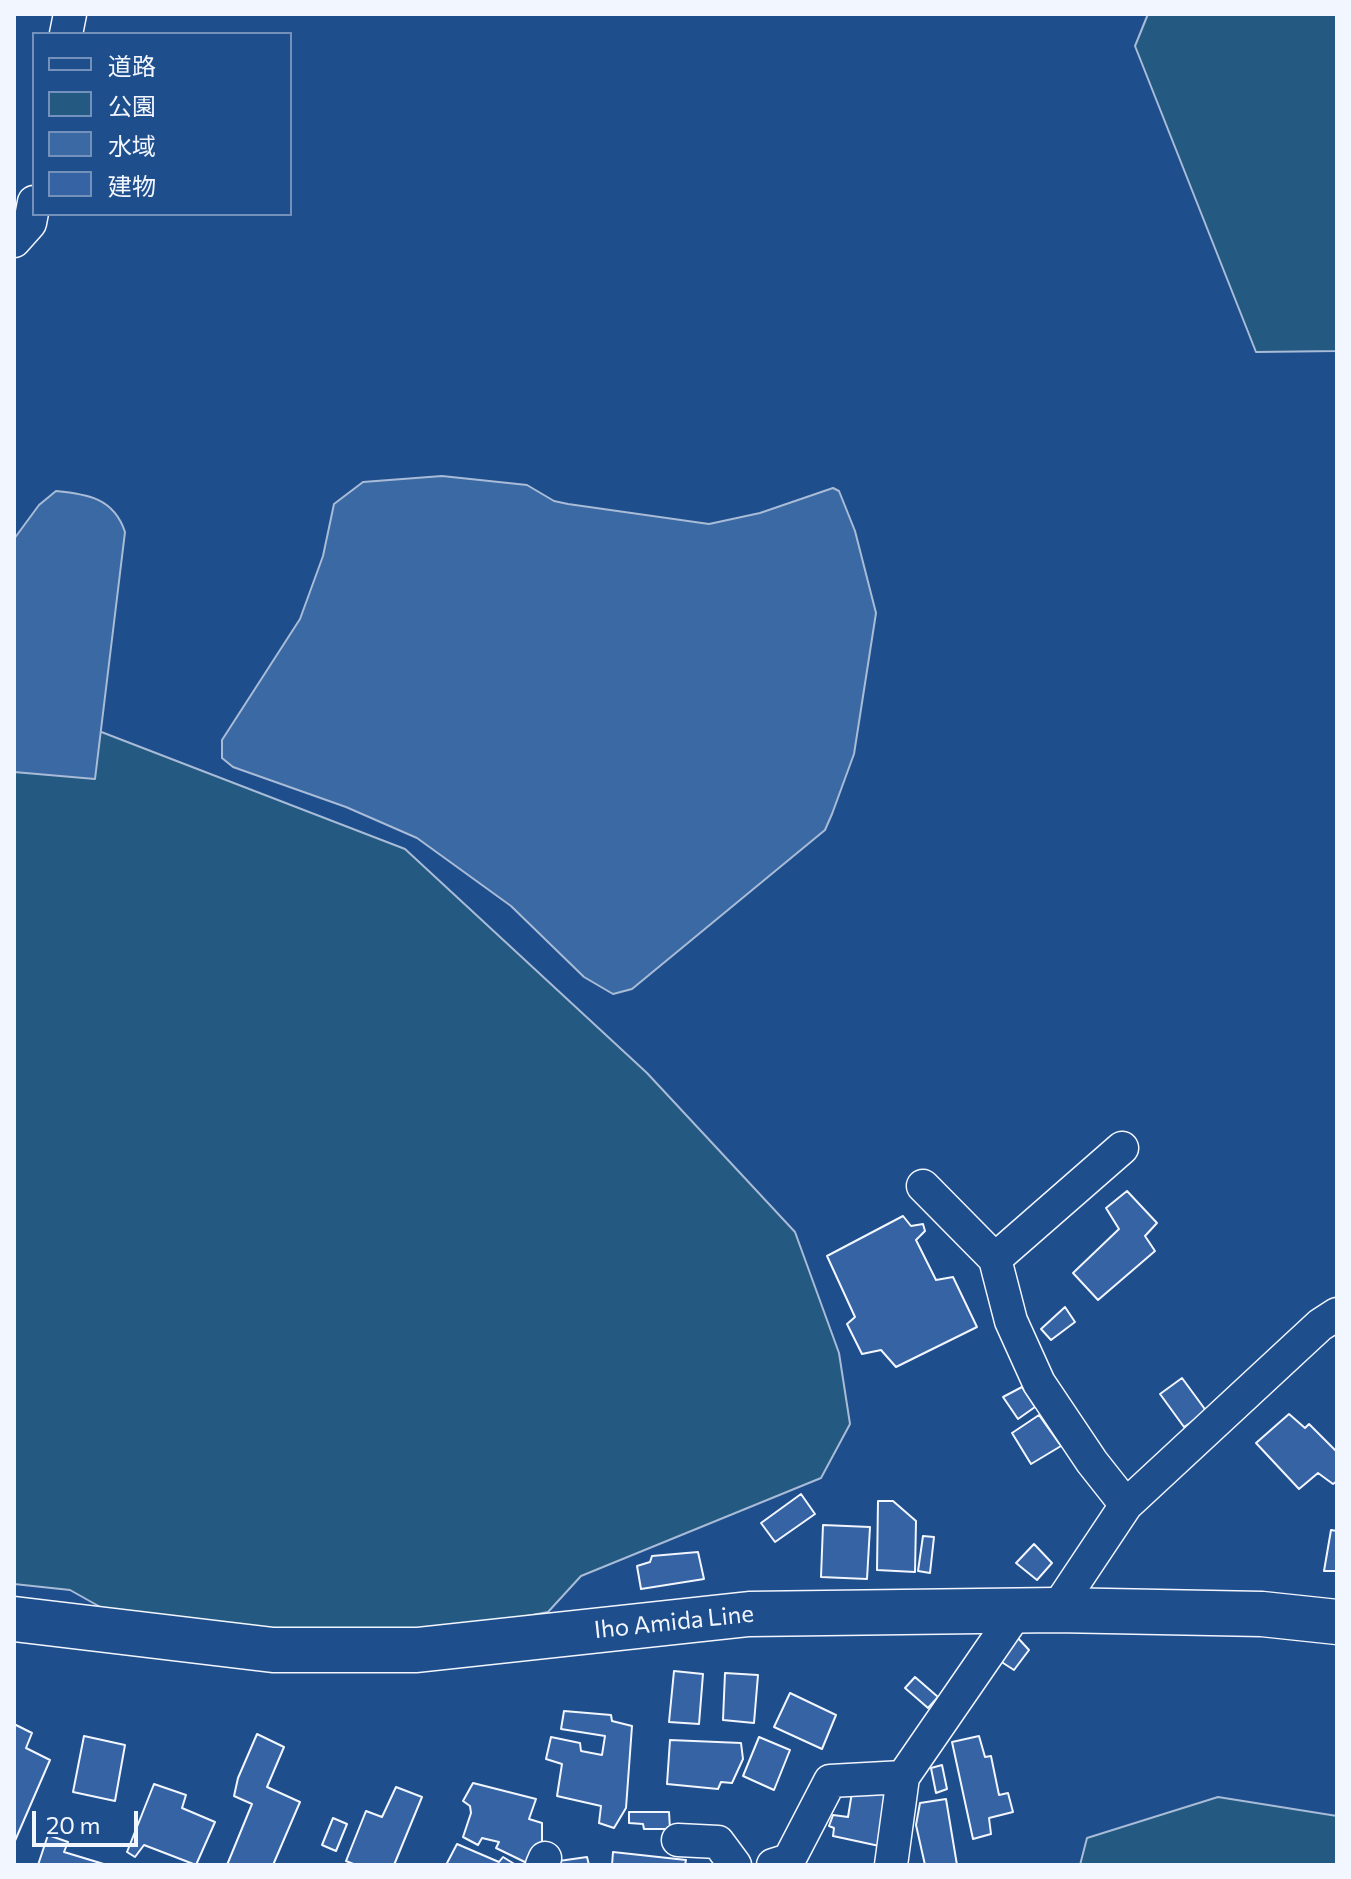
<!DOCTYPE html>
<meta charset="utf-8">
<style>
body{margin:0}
#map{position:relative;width:1351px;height:1879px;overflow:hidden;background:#1f4e8c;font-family:Commissioner,"Noto Sans JP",sans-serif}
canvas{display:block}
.frame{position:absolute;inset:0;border:16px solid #f2f6ff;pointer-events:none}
.legend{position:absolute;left:32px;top:32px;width:260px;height:184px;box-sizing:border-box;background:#1f4e8c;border:2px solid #7391ba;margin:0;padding:10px 14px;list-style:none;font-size:24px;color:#f2f6ff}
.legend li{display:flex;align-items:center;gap:16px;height:40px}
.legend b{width:40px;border:2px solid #7391ba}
.scale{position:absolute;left:32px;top:1811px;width:106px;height:36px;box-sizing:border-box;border:4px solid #f2f6ff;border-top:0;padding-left:10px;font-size:24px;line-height:28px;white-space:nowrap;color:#f2f6ff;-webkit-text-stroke:6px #1f4e8c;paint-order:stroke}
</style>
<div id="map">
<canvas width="1351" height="1879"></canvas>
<div class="frame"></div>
<ul class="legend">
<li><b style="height:10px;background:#1f4e8c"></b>道路</li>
<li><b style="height:22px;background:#245a82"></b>公園</li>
<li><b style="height:22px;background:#3b69a3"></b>水域</li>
<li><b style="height:22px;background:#3563a3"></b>建物</li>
</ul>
<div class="scale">20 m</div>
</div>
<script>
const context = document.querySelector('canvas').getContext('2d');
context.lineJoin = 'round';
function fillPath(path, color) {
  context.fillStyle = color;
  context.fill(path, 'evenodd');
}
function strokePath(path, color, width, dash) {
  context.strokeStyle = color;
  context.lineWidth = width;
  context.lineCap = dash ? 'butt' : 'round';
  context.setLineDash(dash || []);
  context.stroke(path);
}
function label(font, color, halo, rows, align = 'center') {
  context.font = font + ' Commissioner,sans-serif';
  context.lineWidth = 6;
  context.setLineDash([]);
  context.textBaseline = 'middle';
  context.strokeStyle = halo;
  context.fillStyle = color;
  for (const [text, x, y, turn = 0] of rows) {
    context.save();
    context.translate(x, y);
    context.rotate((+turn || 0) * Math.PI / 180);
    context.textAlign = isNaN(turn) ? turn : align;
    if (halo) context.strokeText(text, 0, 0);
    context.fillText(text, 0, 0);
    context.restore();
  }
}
const green = new Path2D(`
 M1148,14H1337V351L1256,352L1135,46Z
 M14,710L91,728L405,849L647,1073L795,1232L839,1353L850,1424L821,1478L581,1576L548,1612L459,1629L316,1635L111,1613L70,1590L14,1584Z
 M1218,1797L1337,1816V1865H1080L1087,1838Z`);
const water = new Path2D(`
 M442,476L527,485L554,501L568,504L709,524L760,513L833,488L839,491L855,531L876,613L854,754L832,814L825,830L632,989L613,994L584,977L511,906L417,838L346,807L233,767L222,758V740L300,619L323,556L334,504L363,482Z
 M56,491C87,494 114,498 125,532L95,779L14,772V539L39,505Z`);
const building = new Path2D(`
 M1127,1191L1157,1223L1145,1236L1155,1251L1098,1300L1073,1273L1119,1229L1106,1208Z
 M903,1216L911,1226L923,1224L925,1231L916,1240L936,1280L953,1277L977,1327L896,1367L881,1350L862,1354L847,1324L855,1317L827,1256Z
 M1065,1307L1075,1322L1051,1340L1041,1329Z
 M1182,1378L1207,1412L1184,1427L1160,1394Z
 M1022,1387L1035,1407L1018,1419L1003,1397Z
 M1289,1414L1305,1428L1309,1424L1337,1452V1481L1333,1484L1318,1473L1299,1489L1256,1443Z
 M1039,1415L1061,1446L1031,1464L1012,1433Z
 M801,1494L815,1514L775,1542L761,1523Z
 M878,1501H893L916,1521L915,1572L877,1570Z
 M823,1525L870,1527L867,1579L821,1577Z
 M1331,1530L1337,1531V1571H1324Z
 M923,1536L934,1537L930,1573L918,1571Z
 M1034,1544L1052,1563L1037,1580L1016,1563Z
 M698,1552L704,1579L641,1589L637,1566L650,1562L652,1556Z
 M1017,1637L1029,1650L1014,1670L1000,1661Z
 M674,1671L703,1674L699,1724L669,1722Z
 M725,1673L758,1675L754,1723L723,1720Z
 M915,1677L938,1697L928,1708L905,1688Z
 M790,1693L836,1715L822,1749L774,1727Z
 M564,1711L611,1715L612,1721L632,1726L626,1808L614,1828L599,1823L601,1806L557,1796L562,1764L546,1759L551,1737L580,1743L581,1751L602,1755L605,1736L561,1729Z
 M14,1724L32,1733L26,1748L50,1760L14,1843Z
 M257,1734L284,1747L267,1787L300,1802L273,1865H227L252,1804L234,1796L238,1778Z
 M84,1736L125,1745L115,1801L73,1792Z
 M979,1736L985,1757L991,1756L999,1795L1008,1793L1013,1812L989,1818L991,1834L973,1839L952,1742Z
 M759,1737L790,1750L774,1790L743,1776Z
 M670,1740L741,1743L743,1759L732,1783L721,1782L718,1789L667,1784Z
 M942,1765L947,1789L936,1793L931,1768Z
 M473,1783L536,1799L529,1819L542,1823V1843L531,1865L496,1848L499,1842L482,1838L478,1845L463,1837L471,1813L470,1806L463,1801Z
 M154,1784L186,1795L182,1808L215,1822L196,1865L144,1845L135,1857L127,1852Z
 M853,1786L891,1789L884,1847L833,1836L834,1828L829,1826L833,1815L848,1817Z
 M396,1787L422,1797L394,1865H356L346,1861L366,1811L382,1817Z
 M946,1799L957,1865H925L916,1825L920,1803Z
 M629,1812H669L670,1829H644L643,1824L629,1823Z
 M333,1818L347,1824L336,1851L322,1845Z
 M48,1835L68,1842L64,1852L107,1865H38Z
 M457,1844L499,1862L503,1857L516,1865H446Z
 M613,1852L686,1860L685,1865H612Z
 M587,1857L589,1865H560L559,1861Z`);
const minor = new Path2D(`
 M66,34L70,14
 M14,241L30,223L34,202
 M923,1186L995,1259L1011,1321L1039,1383L1092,1462L1126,1505
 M995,1259L1122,1148
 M1056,1610L1126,1505L1320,1325L1337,1314
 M678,1840L718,1842L735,1865
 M542,1865L545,1858
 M773,1865L789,1860L830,1781L903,1777
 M891,1865L903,1777L1018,1610`);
const secondary = new Path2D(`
 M14,1619L273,1650H417L749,1614L1056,1610L1262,1614L1337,1622`);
const streetNames = [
 ["Iho Amida Line",674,1622,-6]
];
fillPath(green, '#245a82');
strokePath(green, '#a8bbd7', 2);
fillPath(water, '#3b69a3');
strokePath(water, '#a8bbd7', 2);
fillPath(building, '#3563a3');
strokePath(building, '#f2f6ff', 2);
strokePath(minor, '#f2f6ff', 35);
strokePath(secondary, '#f2f6ff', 47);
strokePath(minor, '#1f4e8c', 32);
strokePath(secondary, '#1f4e8c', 44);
label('24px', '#f2f6ff', '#1f4e8c', streetNames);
</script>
